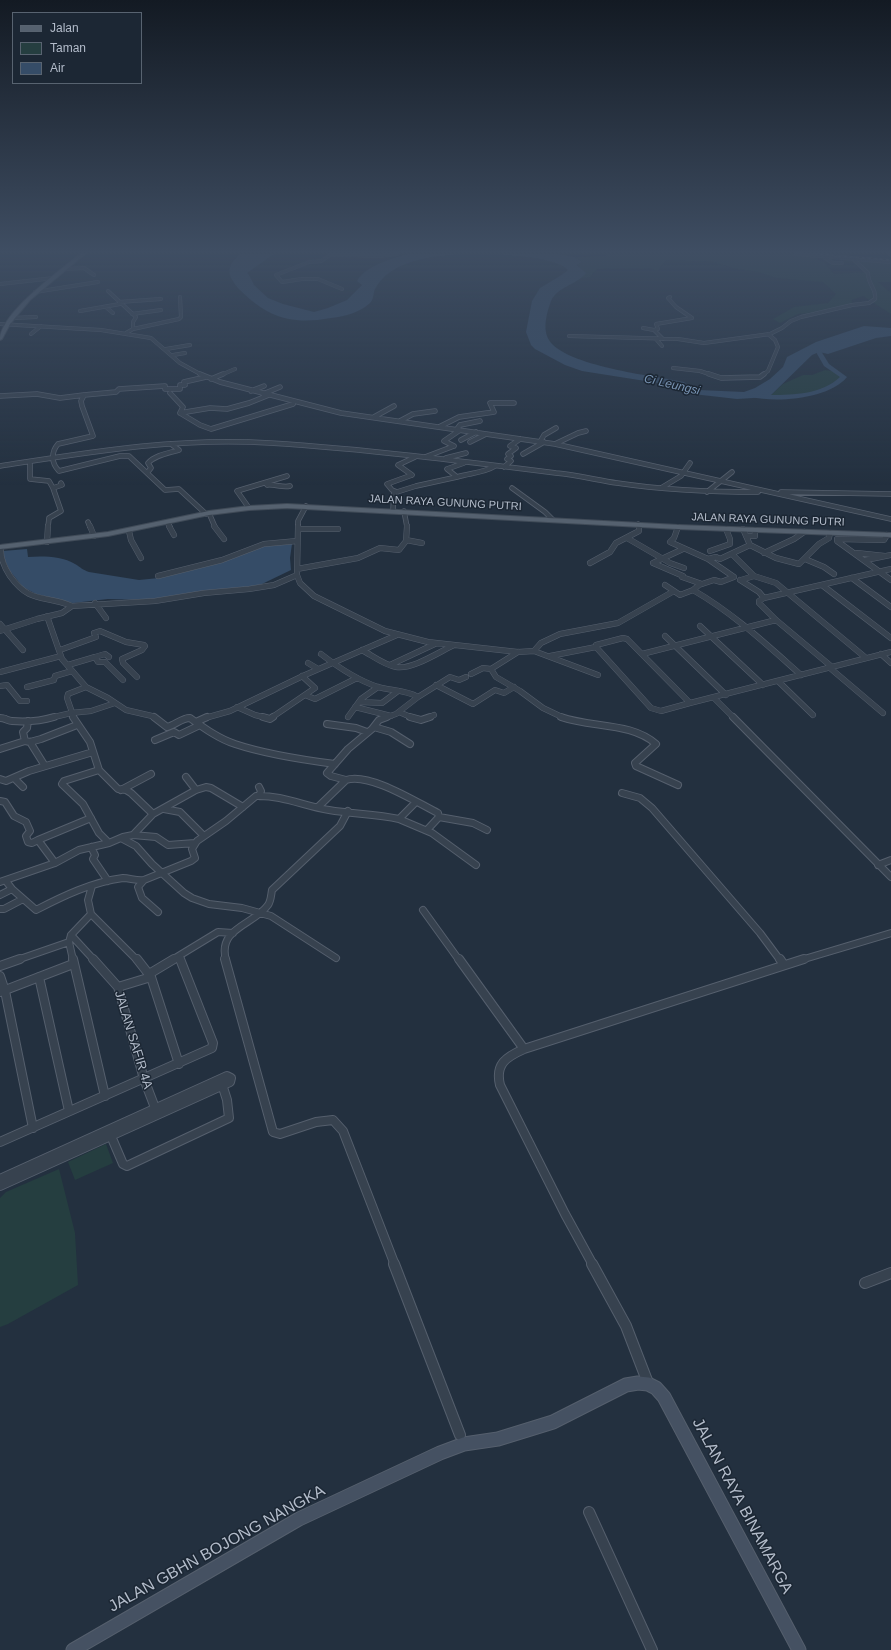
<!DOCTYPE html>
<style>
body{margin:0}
#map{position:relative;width:891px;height:1650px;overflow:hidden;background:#23303f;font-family:Helvetica,sans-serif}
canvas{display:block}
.legend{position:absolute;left:12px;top:12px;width:130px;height:72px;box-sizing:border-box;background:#1c2734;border:1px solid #586370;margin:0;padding:5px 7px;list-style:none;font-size:12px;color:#b3bcca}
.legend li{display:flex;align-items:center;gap:8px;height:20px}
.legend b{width:20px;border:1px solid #586370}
</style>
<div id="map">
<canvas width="891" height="1650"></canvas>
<ul class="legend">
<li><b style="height:5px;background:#55616f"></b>Jalan</li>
<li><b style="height:11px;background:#253e40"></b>Taman</li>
<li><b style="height:11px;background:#354c67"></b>Air</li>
</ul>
</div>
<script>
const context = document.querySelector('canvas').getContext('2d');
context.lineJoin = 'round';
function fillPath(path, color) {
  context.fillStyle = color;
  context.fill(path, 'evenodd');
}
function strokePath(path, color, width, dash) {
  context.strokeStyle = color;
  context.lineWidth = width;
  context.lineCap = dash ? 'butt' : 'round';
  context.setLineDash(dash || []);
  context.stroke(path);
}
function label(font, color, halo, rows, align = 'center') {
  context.font = font + ' Helvetica,sans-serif';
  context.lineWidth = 3;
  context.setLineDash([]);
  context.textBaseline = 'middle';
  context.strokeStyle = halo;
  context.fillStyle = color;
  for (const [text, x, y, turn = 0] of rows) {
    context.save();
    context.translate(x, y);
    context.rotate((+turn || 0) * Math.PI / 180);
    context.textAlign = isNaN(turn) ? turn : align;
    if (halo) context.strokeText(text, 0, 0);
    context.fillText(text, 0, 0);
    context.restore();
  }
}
const green = new Path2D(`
 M605,254H806L824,262L834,274L866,272L859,263L862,260L891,263V282H878L891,293V314L863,296L852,300L851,308L798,314L780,323L773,319L794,307L828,303L836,294L823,282L776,278L758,272L732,268L714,262L667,260L657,271L650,268L597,269L590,277L582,278L585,273L577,265L582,262L575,257L606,256Z
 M825,370L832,371L844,377C841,381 837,385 832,387C820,393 782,399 769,397L783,384L803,375H812Z
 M106,1144L113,1163L75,1180L68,1162Z
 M59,1169L75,1233L78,1285L8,1324L0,1327V1198L6,1192Z`);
const water = new Path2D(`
 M240,254H274L247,273L249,275L254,285L268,298L283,304L314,312L328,308L347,300L362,285L357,281C364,267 393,257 408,254H465C440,256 414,257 392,271C385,275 379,282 375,289C373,293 374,299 370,303C359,313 346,316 331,318C292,325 268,318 240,290C227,276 225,267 240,254Z
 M470,254H558L575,257L582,262L577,265L586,273C577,285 558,286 551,301C547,312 542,329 549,340C565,366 654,376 684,382L688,386L699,390L744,392L755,388L770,379L783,367L787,357L816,342L864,326L891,328V336L876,338L828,354L819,352L812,355L769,397L737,399L693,394L658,383L582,371L565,365L535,349L531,345L526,332L532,301L540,288L560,276L568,270C554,255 491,254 470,254Z
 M289,542L292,544L290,558L291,570L262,584L248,588L145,600L108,599L73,603L36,594L23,587L10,571L2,554L3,551L27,549L28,557C42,556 62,556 75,564C80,567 83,570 89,572L139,580L159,578L268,544Z`);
const river = new Path2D(`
 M817,351H821L829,364L847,377C829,399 777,403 751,397L750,396C754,392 764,395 771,395C794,395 822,394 840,377L824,366L816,352Z`);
const streetFar5 = new Path2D(`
 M796,254L891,262
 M889,254L891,255
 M822,256L833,263H842
 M65,269L84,268L94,275
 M0,284L54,278
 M342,289L318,279H302L282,282L276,275L309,262L321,261L330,255L380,256L398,254
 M108,291L136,317L133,322V329
 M35,292L98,282
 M119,302L161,299
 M107,306V308L113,313
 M80,311L120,304
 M132,314L161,310
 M12,318L36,317
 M0,324L101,330L151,338L180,363L202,375
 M643,328L654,330L663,339
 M654,330L658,329L656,324L692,318L676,307L668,298L670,297
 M126,333L133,329L179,319L181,317L180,297
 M31,334L41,326
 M569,336L678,339L704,343L770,334L782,328L791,321L801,317L852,305L869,303L875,299C877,288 868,286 868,273L853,259
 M656,339L662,346
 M166,349L190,345
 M173,355L185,353
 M673,368L700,371L712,375
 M221,375L235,369
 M763,375L768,371L778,347L775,340L768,334`);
const streetFar4 = new Path2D(`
 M200,374L220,382L341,413L555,444L891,519
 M709,374L721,378L760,377L764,374
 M206,377L184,382L185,385H180V389H165V386L119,389L116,392L84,395L81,401L82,406L93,436L58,444C51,452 51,463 59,471L120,456H129L165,490L179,489L206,514
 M211,379L223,374
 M251,391L264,386
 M170,393L183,407L180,413
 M263,394L280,387
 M0,396L37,394L60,398L84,395
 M180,413L200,425L211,429L293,404
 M180,413L210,408L227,409L249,403L269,395
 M374,417L394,406
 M400,421L413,414L435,411
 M439,427L459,417L494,412L490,403H514
 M457,429L460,425L480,421
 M461,440L476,432
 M470,442L486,434
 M540,442L544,435L556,428
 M555,444L578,433L586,431
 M454,446L444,441L460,430
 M523,454L544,442
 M425,457L454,446
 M446,458L466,453
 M30,462V479L49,481L53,488L61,511L49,518L48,527
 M0,466C90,452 179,437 270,443C366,449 461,461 556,473C577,475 597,480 617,483C664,490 711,492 758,492
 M504,467L511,461L507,459L511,456L508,454L516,448L510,446L520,439
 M147,473L151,468L148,463C155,455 169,453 179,450L171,444
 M412,475L387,484L392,490L397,492L416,486L457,477L447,469L464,463
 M412,475L398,465L415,457
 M457,477C470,473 484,473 495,466
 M267,485C275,484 283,488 290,486
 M53,488L62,485L61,483
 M512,488L545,512L553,520
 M661,488L681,476L690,463
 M707,492L732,472
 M781,492L891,494
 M249,508L237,491L287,476
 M393,510L394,492
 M404,511L407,527
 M209,513L215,527
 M88,522L90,527
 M167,522L170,527
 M638,524L639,527
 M298,527V521L306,506`);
const streetFar3 = new Path2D(`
 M90,526L94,536
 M169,526L174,535
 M214,526L224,539
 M298,526L297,575L300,583L314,596L385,631L428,642L518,652L534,651L598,675
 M678,527L674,538L670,542L708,559
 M298,529H338
 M743,529L750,545
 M129,531L131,540L141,558
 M887,535L884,540L837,539V541L891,580
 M746,536H755V530
 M627,538L670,563L684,568
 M406,540L422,543
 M47,542L48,526
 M683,549L653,563L683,576L682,577L702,584
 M710,551L730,544V539L726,529
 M764,553L794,539L804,532
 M857,553L885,556
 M732,554L754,576L741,580
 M805,559L824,567L834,574
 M866,560L891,555
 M590,563L610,552L616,543L639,531V526
 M297,569L358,558L380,548L399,550L406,541L407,526
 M158,576L222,560L264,544L297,541
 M754,576L776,583L866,658
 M852,578L891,607
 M740,580L759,592L764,598
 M665,585L680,595L693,590C733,613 766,644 801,675
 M822,585L891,638
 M693,590L699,585L714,580L721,582L734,577L708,559L716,557L720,559L750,545L776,558L799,564L819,544L829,538L830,533
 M95,603L106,618
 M72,606L155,601L204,593L249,589L274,585L297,575
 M47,616L62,659L86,687L108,698L126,710L152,716L155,718
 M0,624L23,650
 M700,626L763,685
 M0,631L37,619L62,613L72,606C44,594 31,605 10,576C4,567 0,558 1,547
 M665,636L726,695
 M623,638L627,639L690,703L661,711L651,708L596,647V645Z
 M60,650L96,637L94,633L100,631L126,642L144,645L145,646L142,650L122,659L123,663L137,677
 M362,650C373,656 384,665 396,667C412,670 439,652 454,645
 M534,651L541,643L560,634L618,623L674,591
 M518,652L491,669L496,677L520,691L543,708L564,718
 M321,654C339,668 357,680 378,687C392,691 406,690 418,697L396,714L384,718
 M642,654L776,620
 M881,654L891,663
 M550,656L596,647
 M95,657L105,654L109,657
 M308,663L318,669
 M68,665L95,657L98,662H105L123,680
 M390,665L437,643
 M832,667L776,620L759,603V601L764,598L891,569
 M830,668L883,713
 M0,672L61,656
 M471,674L483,668L491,669
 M778,681L813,715
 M436,685L473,704L495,690L504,693L514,687
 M0,686L7,685L20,701H27
 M27,687L54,680L55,676L72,671
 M305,695L315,699L357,678
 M418,697L450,677L459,680L466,677
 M714,698L734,718
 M360,702L382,703L398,691
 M690,703L891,652
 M237,707L255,715L267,718
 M355,707L391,716
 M399,712L413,718
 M348,717L361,699L378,687
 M0,718H5
 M50,718L71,713L91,711L115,703
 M74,718L67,698L68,694L86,687
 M186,718H190
 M205,718L230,711L305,675L397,635
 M271,718L315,688L302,676
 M428,718L434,715`);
const streetFar2 = new Path2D(`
 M73,717L90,742L99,770L118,789L126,790L131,793L153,814
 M154,717L167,727C175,725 182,718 190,718C204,728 219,739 235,744C265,754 304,760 335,764
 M263,717L270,719L273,717
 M410,717L421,720L430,717
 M561,717C592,728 631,722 656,744L635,763L636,766L678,785
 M733,717L891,877
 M0,718C5,718 8,721 12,721C26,722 41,721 54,717
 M196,722L207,717
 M327,724L356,728L367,732
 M374,727L391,732L410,744
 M155,740L174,732L179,735L200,725
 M25,741L23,732L27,728L28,721
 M30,742L45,766
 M0,749L25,741L30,742L41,739L77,725
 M99,770L64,781L62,784L83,804L99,833L109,843
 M186,777L196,790
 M14,778L23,787
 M0,779L6,781L29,771L93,752
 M346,780C369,772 416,802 438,813L439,817L473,823L487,830
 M259,787L261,791L259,796
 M121,790L151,774
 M622,793L640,798L652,808L760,933L780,960
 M0,801L5,802L14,816L26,822L30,831L26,836L28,842L32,843L38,840L55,863
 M318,807L346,780L331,776L327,773L348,749L372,729L379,720L387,717
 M164,809L180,812L204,836
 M399,819L432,833L476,865
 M427,830L439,817
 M133,835L156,837L168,845L195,843
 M121,838L136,846L152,864L184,893L192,898L209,904L242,908L271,916L336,958
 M38,840L91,818
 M91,847L95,855L93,859L108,881
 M878,865L891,860
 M144,880L138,887L142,898L158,912
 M6,881L12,889L36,910C63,896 92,882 123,878C130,878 136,881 144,880L191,861L195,858L192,849L197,841L226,821L256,796C282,795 304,806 329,810C352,814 376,814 399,819L415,803
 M0,882L55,863L79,850L109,843L123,837L133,835L153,814L196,790L206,787L211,788L243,807
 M0,895L12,889
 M0,909H4L23,899
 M423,910L459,960
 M91,914L137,960
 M71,935L94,960
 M179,956L181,960
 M17,960L69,942
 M73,960L69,942L71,935L91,914L88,900L92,886
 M172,960L218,932L233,933
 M226,960C217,928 254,925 268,905C271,901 271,895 272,890L340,826L348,811
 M801,960L891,933`);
const streetFar1 = new Path2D(`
 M73,959L105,1096
 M93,959L118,987L144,1079L157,1113
 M137,959L151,977L179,1064
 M225,959L273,1132L280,1134L316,1122L333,1120L343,1131L395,1265
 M459,959L524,1049
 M780,959L784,965
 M0,966L20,959
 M149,974L174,959
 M0,976L5,991L33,1128
 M39,977L69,1111
 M118,987L151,977
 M0,992L73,964
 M111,1136L123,1164L127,1166L229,1118L227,1100L221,1081
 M0,1142L212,1048L213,1043L180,959
 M0,1179L227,1076L231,1078L230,1082L0,1186
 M593,1265L565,1214L500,1085C495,1064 506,1057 524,1049L804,959`);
const street = new Path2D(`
 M394,1264L460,1435
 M592,1264L626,1326L648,1383
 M865,1283L891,1273
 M589,1512L652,1650`);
const secondary = new Path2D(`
 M73,1650L299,1519L440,1453L464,1444L498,1439L553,1422L626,1385L638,1383L648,1384L656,1388L664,1397L799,1650`);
const primary = new Path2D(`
 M80,254H85L30,300L10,324L2,339L0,340C0,313 60,271 80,254Z
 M287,504L678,525L891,533V537L678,529L287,508L249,510L209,515L108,536L0,549V545L108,532L209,511L249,506Z`);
const rail = new Path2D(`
 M817,254L891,260`);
const farStreetnames = [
 ["JALAN RAYA GUNUNG PUTRI",445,503,3],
 ["JALAN RAYA GUNUNG PUTRI",768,520,2]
];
const farWaternames = [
 ["Ci Leungsi",672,385,13]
];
const streetNames = [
 ["JALAN SAFIR 4A",133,1040,73]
];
const nearStreetnames = [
 ["JALAN RAYA BINAMARGA",742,1506,62],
 ["JALAN GBHN BOJONG NANGKA",217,1549,-29]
];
fillPath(green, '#253e40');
fillPath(water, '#354c67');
fillPath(river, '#354c67');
strokePath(streetFar5, '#555f6d', 4);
strokePath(streetFar4, '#555f6d', 5.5);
strokePath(streetFar3, '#555f6d', 6);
strokePath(streetFar2, '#555f6d', 8);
strokePath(streetFar1, '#555f6d', 10);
strokePath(street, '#555f6d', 12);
strokePath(secondary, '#555f6d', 15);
strokePath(primary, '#404b58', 2);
strokePath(streetFar5, '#37424f', 3);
strokePath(streetFar4, '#37424f', 4);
strokePath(streetFar3, '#37424f', 5);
strokePath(streetFar2, '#37424f', 6);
strokePath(streetFar1, '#37424f', 8);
strokePath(street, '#37424f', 10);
strokePath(secondary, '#455162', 13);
fillPath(primary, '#55616f');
strokePath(rail, '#596676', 2);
strokePath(rail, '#1c2734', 1, [3]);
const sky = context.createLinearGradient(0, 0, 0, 485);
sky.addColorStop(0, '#131a23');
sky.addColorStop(0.52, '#3f4e63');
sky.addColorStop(1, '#3f4e6300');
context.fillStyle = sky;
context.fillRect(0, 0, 891, 485);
label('11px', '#b3bcca', '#1c2734', farStreetnames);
label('italic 12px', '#7994b3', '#1c2734', farWaternames);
label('13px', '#b3bcca', '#1c2734', streetNames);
label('16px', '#b3bcca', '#1c2734', nearStreetnames);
</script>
